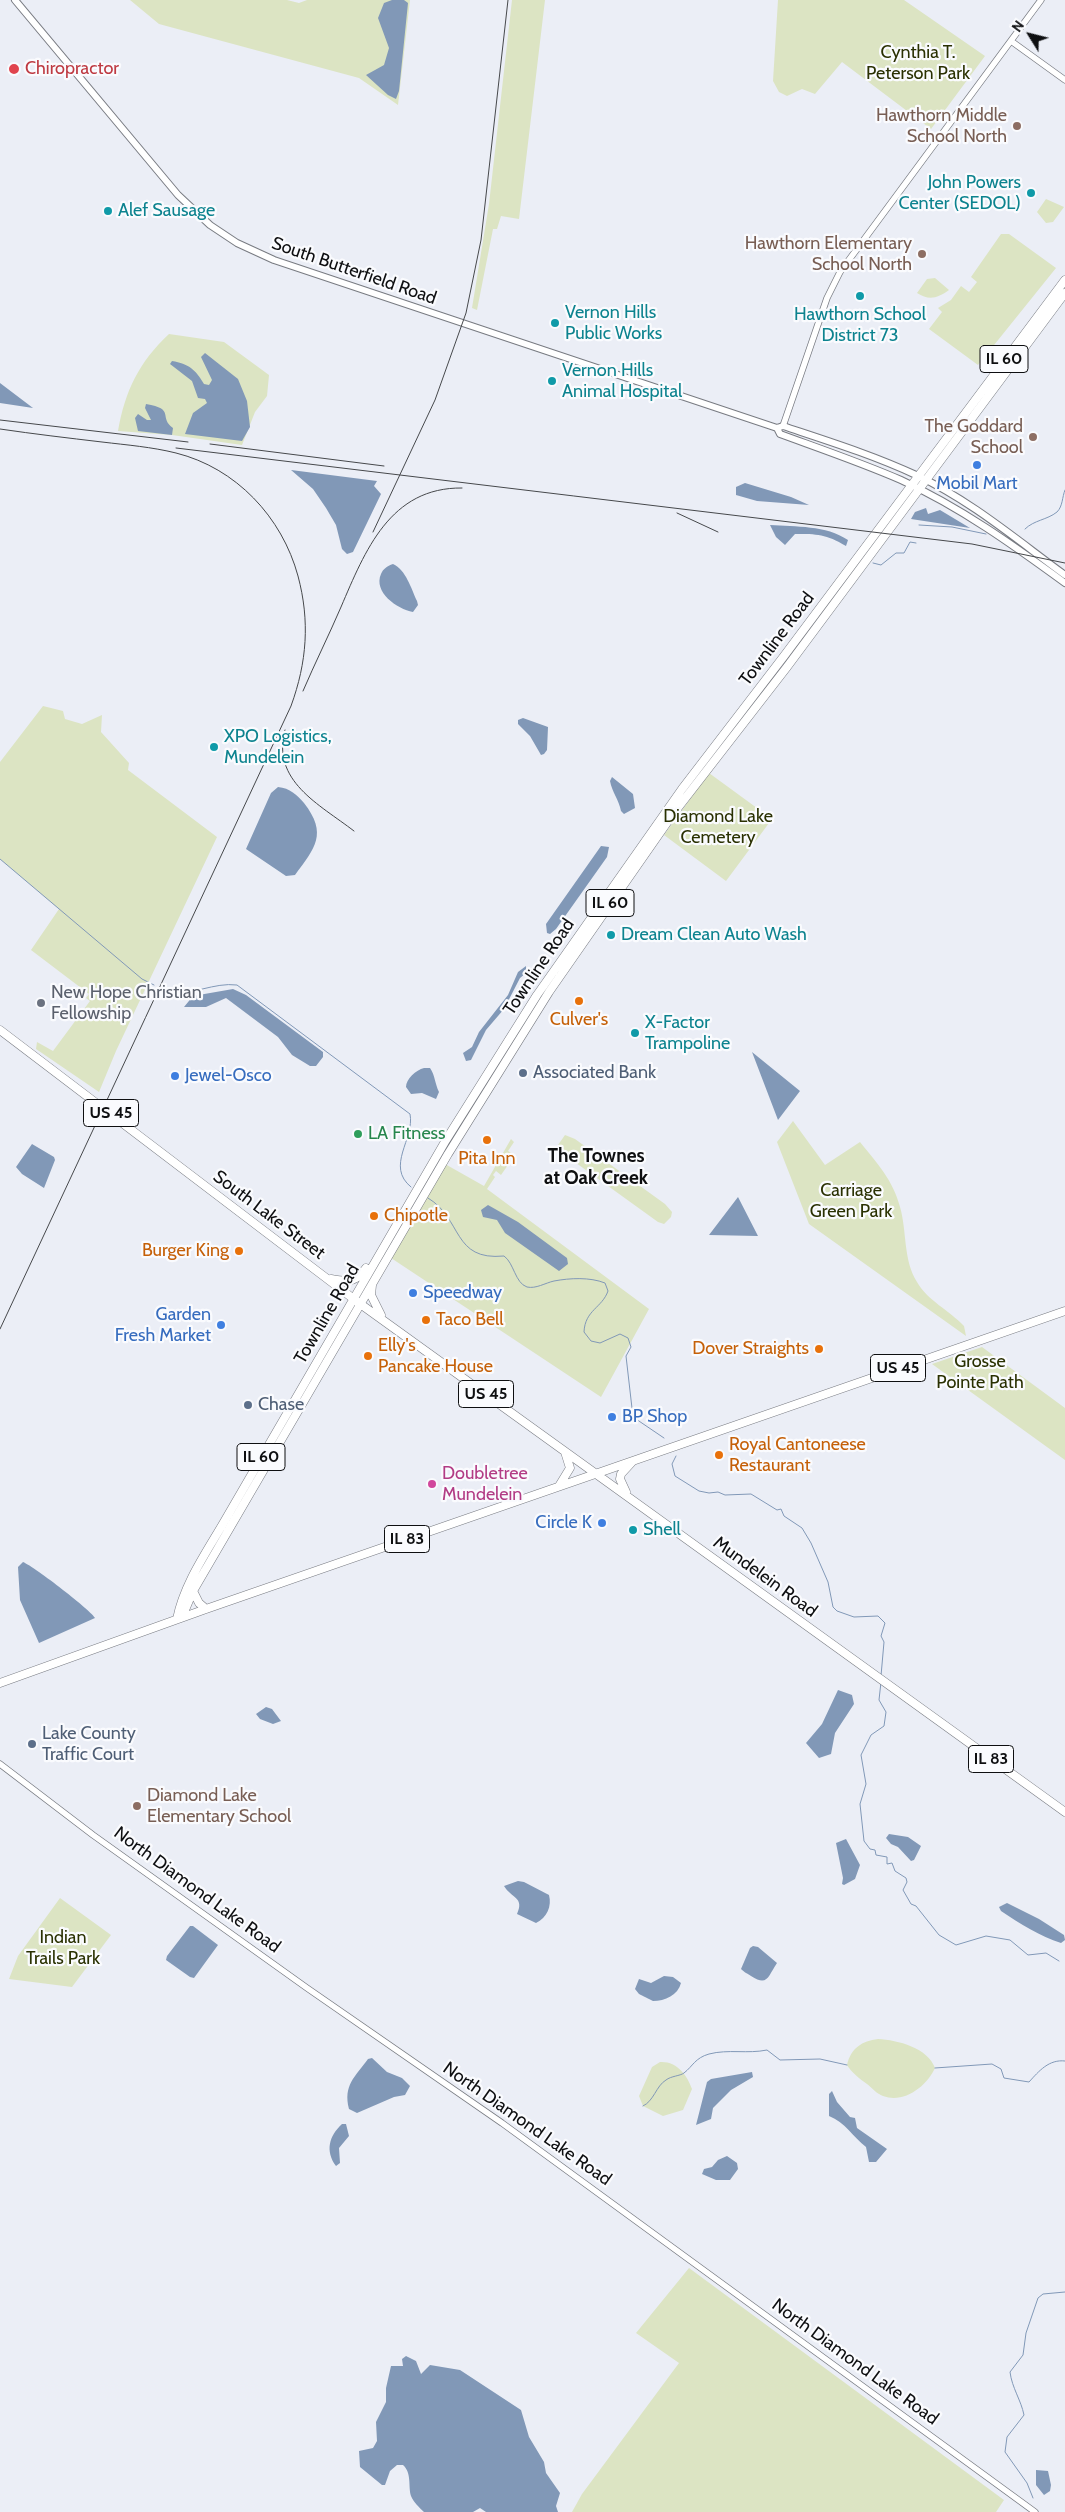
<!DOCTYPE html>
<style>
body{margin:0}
#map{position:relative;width:1065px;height:2512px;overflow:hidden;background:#ebeef6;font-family:Cabin,sans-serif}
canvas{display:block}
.north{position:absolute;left:1005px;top:10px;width:50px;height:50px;-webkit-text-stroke:4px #fafbfe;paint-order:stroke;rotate:306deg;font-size:14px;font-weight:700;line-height:20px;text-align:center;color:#0e0f11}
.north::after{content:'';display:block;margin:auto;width:18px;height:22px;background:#0e0f11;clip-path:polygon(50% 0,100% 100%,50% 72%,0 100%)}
</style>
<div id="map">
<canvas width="1065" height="2512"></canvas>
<div class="north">N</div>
</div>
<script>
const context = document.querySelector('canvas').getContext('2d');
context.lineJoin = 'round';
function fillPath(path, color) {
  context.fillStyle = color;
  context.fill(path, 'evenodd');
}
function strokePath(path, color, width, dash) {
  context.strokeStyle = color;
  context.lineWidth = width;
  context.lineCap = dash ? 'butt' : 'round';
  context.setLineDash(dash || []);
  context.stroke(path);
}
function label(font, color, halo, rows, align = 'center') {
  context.font = font + ' Cabin,sans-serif';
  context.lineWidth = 4.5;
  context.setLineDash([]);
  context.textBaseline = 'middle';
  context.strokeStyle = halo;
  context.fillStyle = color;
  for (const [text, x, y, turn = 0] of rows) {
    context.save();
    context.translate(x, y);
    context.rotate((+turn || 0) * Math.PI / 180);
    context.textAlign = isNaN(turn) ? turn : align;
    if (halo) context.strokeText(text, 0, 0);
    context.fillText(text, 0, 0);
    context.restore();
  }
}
const green = new Path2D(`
 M130,0H287L299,3L307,0H410L398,105L359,78L159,24Z
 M512,0H545L519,219L501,216L497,229H493L477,310L472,308L489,204Z
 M778,0H904L985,56L931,129L842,62L815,94L802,89L787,96L779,92L773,81Z
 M1046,199L1064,207L1053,222L1046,223L1037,212Z
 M1001,234H1009L1056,268L978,365L929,329L942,312L938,308L951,300L961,286L969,292L977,282L971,277Z
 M935,278L949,290C938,298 929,301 917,293L927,279Z
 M169,334L224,342L269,375L267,396L255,412L242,445L172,435L118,431C125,391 139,362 169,334Z
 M43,706L63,711L65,719L82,724L102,715L101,732L129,763L128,770L217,837L116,1051L99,1092L36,1049L37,1042L53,1051L90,1001L86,998L89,994L31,950L59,909L0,859V762Z
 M709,773L772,819L726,881L664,835Z
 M793,1121L825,1165L860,1142C877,1163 893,1180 900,1207C907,1231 903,1260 917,1282C928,1301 949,1310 964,1326L966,1336L809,1224L777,1142Z
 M565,1135L575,1139L665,1204L672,1212L671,1217L664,1224L658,1222L565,1155L558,1145Z
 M511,1139L514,1142L508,1151L515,1155L501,1175L496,1171L493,1175L495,1177L487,1189L649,1309L601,1397L391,1258L445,1164L484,1186Z
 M982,1347L1065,1408V1460L932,1364Z
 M60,1898L111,1935L72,1987L9,1979L18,1956Z
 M878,2039C898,2040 928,2048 935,2068C927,2086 904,2104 883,2096C877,2094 872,2088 867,2084C860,2079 851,2072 847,2065C851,2048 862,2041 878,2039Z
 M660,2062C677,2061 687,2075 692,2089L683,2110L663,2116L643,2106L639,2096L652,2067Z
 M689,2268L1004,2500L996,2512H572L582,2494L679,2363L636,2333Z`);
const water = new Path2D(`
 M392,0H404L408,3L399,91L396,99L388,95L366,75L384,65L389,48L378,18L384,3Z
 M205,353L238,379L247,401L250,427L242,441L185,434L193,413L207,403L205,399L198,398L192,381L170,364L172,361C189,364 195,369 204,384L209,385L212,380L201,357Z
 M0,383L33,408L0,403Z
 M146,404C176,409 158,417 173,428L172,435L138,431L135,418L138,414L147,420H151L145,408Z
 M291,470L377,481L374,486L381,494L353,552L347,554L342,549L336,525L326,508L313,489Z
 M745,483L791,497L809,505L757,501L736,495V487Z
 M926,508L928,514L940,510L970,528L911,519L915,512Z
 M770,525C796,527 826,525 848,540L846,546C826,534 817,534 795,534L785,545L776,537Z
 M393,564C406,570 411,588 417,601L418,605L413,612C397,609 373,592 381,574C383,569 387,566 393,564Z
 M523,718L548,727L547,750L544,754L541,755L530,736L518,724V720Z
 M612,777L633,794L635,808L624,814L621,811C619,800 612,792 610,781Z
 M278,787C290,788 297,795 304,803C328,834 315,848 295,875L286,876L246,849L271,793Z
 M601,846L609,847L607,857L556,929L550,934L547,933L546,924Z
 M526,966V973L520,978L504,1009L486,1030L471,1060L466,1061L463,1053L472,1047L479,1032L508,995L518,972Z
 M233,989L246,995L323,1052V1057L316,1066H310L292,1055L278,1037L226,998L206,1007H184L193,996Z
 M752,1052L800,1091L778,1120Z
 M424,1068H430C435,1075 435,1084 439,1092L436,1099L422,1093L411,1094L406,1087C406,1079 416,1070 424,1068Z
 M32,1144L54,1157L55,1160L44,1188L22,1174L16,1167Z
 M738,1197L758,1236L709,1235Z
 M488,1205L518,1222L567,1258L568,1264L559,1271L505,1233L497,1220L483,1217L481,1210Z
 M23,1562C35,1567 93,1612 95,1618L39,1643L20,1600L18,1567Z
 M838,1690L852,1695L854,1704L835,1733L831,1754L819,1758L806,1743L822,1724Z
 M266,1707L272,1709L281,1721L273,1724L260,1719L256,1714Z
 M889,1834L908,1837L921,1846L914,1860L911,1861L898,1847L891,1844L886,1838Z
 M846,1839L860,1865L855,1879L844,1885L842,1884L843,1878L836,1843Z
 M518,1881L524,1882L549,1895C552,1906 547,1918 536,1923L517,1914C525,1897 511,1898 504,1886Z
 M1007,1903L1039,1919L1064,1935L1065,1940L1061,1943C1040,1936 1020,1924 1001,1911L999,1907Z
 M190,1926H193L218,1945L194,1978L190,1977L166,1960L167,1956Z
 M753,1946L758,1947L777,1963C768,1976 768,1987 751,1976C747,1973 745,1973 741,1969L750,1948Z
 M664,1976L673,1977L681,1983C678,1995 665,2001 653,2001L639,1994L635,1989L639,1979L651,1983Z
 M372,2058L387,2072L402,2078L410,2086L405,2095L394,2097L357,2113L349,2109C343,2085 355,2077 368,2059Z
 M752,2072L753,2077L731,2090L713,2108L711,2119L696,2125L707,2082L711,2079Z
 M832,2091L837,2102L850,2117L855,2118L857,2128L887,2149L876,2162H869L866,2147C853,2137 845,2122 829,2116V2094Z
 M342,2124H346L349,2136L339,2148L340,2163L336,2166C325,2151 329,2136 342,2124Z
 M727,2156L737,2163L738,2169L730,2180H716L702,2174L704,2169L712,2167L718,2160Z
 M406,2356L416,2361L421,2374L430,2365L460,2370L521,2410L529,2437L544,2462L546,2473L560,2493L556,2506L558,2512H486L480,2508L473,2512H424C419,2507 414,2503 411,2496C408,2486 412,2473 403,2465H397L390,2471L385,2485H382L360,2467L359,2451L373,2448L377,2441L376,2422L386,2402V2388L391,2366H403L402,2359Z
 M1036,2470L1048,2471L1051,2485L1050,2491L1044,2495L1036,2485Z`);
const stream = new Path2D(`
 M919,525L952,527L986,534
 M1025,529C1034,520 1047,520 1057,512C1063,506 1062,497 1065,490
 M873,563L881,565L896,553H904L910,542L916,543
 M0,859L142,979L154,985
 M169,992C192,996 214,982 237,985L410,1114C415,1139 385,1166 411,1187
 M428,1198C463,1219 452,1261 504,1256C514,1263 515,1283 527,1287C536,1289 545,1283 554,1281C570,1278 590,1277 605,1283L608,1291C602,1308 585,1310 584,1332L591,1341L600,1343L620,1334L628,1338L631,1347L626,1356L633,1417L664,1438
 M676,1456L672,1464L675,1476L699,1491L709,1493L718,1492L725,1495L751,1494L777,1510L781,1509L784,1516L802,1528L811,1543L828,1582L833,1607L837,1611L854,1617L878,1616L885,1623L881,1636L884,1642L881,1676
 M881,1682L879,1700L886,1712L884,1726L871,1735L861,1755L866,1784L860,1804L864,1841L870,1849L875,1850L876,1855L887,1857V1864L892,1863L895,1871L906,1878L907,1882L903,1890L911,1904L916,1906L939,1935L956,1945L986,1936L1010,1940L1028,1955L1046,1953L1059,1961
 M935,2068L992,2064L1001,2069L1004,2078L1029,2082C1039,2071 1049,2059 1065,2061
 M643,2106C654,2101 656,2086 666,2080C671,2076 680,2076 684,2073C693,2066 695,2058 709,2054C728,2049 748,2054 767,2050L780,2060L820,2059L847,2065
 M1033,2498L1027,2483L1005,2452L1007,2437L1024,2415C1021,2400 1012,2388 1010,2372L1023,2355L1026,2333L1038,2298L1043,2294L1065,2292`);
const tertiary = new Path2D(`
 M1011,41L1065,80
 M783,426L827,298L840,272L1041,0
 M0,1764L93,1835L307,1988L502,2123L1035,2512`);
const secondary = new Path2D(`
 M15,0L178,195L210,225L237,243L274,260L777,428L783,426C828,441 873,455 916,475C970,500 1017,540 1065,575
 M777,428L780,434C821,449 862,463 901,480C960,507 1013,545 1065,583`);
const primary = new Path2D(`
 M0,1030L359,1303L1065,1812
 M331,1279C347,1282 356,1283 366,1268
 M372,1285L371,1295L381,1315
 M559,1486L570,1468L565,1452
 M626,1492L620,1479L621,1474L632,1462
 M193,1591L199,1603L206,1609
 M182,1617L193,1591L448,1154L549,992L673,814L787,667L1065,293
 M177,1619C184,1584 206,1553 224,1522L446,1140L537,995L682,789L784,656L1065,280
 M0,1683L206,1609L1065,1311`);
const rail = new Path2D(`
 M0,420L188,442
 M0,429C34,434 68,438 102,442C127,445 152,447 176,453C236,468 282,517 298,576C310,621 307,662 291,706L0,1329
 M210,444L384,466
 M176,448L972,544L1065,563
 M677,513L718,532
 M373,532L435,400L466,313L481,240L508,0
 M303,691C315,663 329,635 341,607C365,551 390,487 462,488
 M285,730C271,781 319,804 354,831`);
const markers = [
 [14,69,6,"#e0444e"],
 [1017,126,5,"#8d6e63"],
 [1031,193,5,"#0f9aa8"],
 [108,211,5,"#0f9aa8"],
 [922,254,5,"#8d6e63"],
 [860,296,5,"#0f9aa8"],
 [555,323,5,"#0f9aa8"],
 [552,381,5,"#0f9aa8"],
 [1033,437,5,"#8d6e63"],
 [977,465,5,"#3f7fe0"],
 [214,747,5,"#0f9aa8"],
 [611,935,5,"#0f9aa8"],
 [579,1001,5,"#e8710a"],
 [41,1003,5,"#6b7280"],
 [635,1033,5,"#0f9aa8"],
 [523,1073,5,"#5c6f8a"],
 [175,1076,5,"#3f7fe0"],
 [358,1134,5,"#2e9e5b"],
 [487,1140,5,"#e8710a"],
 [374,1216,5,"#e8710a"],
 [239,1251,5,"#e8710a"],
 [413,1293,5,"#3f7fe0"],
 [426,1320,5,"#e8710a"],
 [221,1325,5,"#3f7fe0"],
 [819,1349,5,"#e8710a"],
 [368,1356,5,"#e8710a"],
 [248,1405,5,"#5c6f8a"],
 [612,1417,5,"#3f7fe0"],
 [719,1455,5,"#e8710a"],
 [432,1484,5,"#d1479c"],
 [602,1523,5,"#3f7fe0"],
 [633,1530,5,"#0f9aa8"],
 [32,1744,5,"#5c6f8a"],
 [137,1806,5,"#8d6e63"]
];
const shields = [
 [1004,359,48],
 [610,903,48],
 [111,1113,55],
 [898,1368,55],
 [486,1394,55],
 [261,1457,48],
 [407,1539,45],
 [991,1759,45]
];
const shieldNames = [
 ["IL 60",1004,359],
 ["IL 60",610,903],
 ["US 45",111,1113],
 ["US 45",898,1368],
 ["US 45",486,1394],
 ["IL 60",261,1457],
 ["IL 83",407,1539],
 ["IL 83",991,1759]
];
const parkNames = [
 ["Cynthia T.",918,53],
 ["Peterson Park",918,74],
 ["Diamond Lake",718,817],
 ["Cemetery",718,838],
 ["Carriage",851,1191],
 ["Green Park",851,1212],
 ["Grosse",980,1362],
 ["Pointe Path",980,1383],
 ["Indian",63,1938],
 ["Trails Park",63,1959]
];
const healthNames = [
 ["Chiropractor",25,69]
];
const educationNames = [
 ["Hawthorn Middle",1007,116],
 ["School North",1007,137],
 ["Hawthorn Elementary",912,244],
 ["School North",912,265],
 ["The Goddard",1023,427],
 ["School",1023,448],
 ["Diamond Lake",147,1796,"left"],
 ["Elementary School",147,1817,"left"]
];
const cultureNames = [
 ["John Powers",1021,183,"right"],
 ["Center (SEDOL)",1021,204,"right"],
 ["Alef Sausage",118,211],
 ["Vernon Hills",565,313],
 ["Public Works",565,334],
 ["Hawthorn School",860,315,"center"],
 ["District 73",860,336,"center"],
 ["Vernon Hills",562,371],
 ["Animal Hospital",562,392],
 ["XPO Logistics,",224,737],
 ["Mundelein",224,758],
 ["Dream Clean Auto Wash",621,935],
 ["X-Factor",645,1023],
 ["Trampoline",645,1044],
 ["Shell",643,1530]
];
const streetNames = [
 ["South Butterfield Road",354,271,19],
 ["Townline Road",777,639,-53],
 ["Townline Road",539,967,-56],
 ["South Lake Street",269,1215,37],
 ["Townline Road",327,1314,-60],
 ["Mundelein Road",765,1577,36],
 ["North Diamond Lake Road",197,1890,36],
 ["North Diamond Lake Road",527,2124,35],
 ["North Diamond Lake Road",855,2362,36]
];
const shopNames = [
 ["Mobil Mart",977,484,"center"],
 ["Jewel-Osco",185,1076],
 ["Speedway",423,1293],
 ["Garden",211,1315,"right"],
 ["Fresh Market",211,1336,"right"],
 ["BP Shop",622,1417],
 ["Circle K",592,1523,"right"]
];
const worshipNames = [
 ["New Hope Christian",51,993],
 ["Fellowship",51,1014]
];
const foodNames = [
 ["Culver's",579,1020,"center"],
 ["Pita Inn",487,1159,"center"],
 ["Chipotle",384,1216],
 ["Burger King",229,1251,"right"],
 ["Taco Bell",436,1320],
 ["Elly's",378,1346],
 ["Pancake House",378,1367],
 ["Dover Straights",809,1349,"right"],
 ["Royal Cantoneese",729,1445],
 ["Restaurant",729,1466]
];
const serviceNames = [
 ["Associated Bank",533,1073],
 ["Chase",258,1405],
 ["Lake County",42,1734],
 ["Traffic Court",42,1755]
];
const leisureNames = [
 ["LA Fitness",368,1134]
];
const hotelNames = [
 ["Doubletree",442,1474],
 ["Mundelein",442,1495]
];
const neighbourhoodNames = [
 ["The Townes",596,1156],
 ["at Oak Creek",596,1178]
];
fillPath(green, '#dce4c3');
fillPath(water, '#8198b7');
strokePath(stream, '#8198b7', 1);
strokePath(tertiary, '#787b82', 7);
strokePath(secondary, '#787b82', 8);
strokePath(primary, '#787b82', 9);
strokePath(tertiary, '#fff', 5.5);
strokePath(secondary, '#fff', 6);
strokePath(primary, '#fff', 8);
strokePath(rail, '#46484b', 1);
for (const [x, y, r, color] of markers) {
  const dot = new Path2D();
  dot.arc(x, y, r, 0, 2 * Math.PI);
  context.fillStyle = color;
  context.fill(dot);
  strokePath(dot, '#fafbfe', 2);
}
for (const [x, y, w] of shields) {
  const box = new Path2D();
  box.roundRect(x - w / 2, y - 13.5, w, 27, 4);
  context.fillStyle = '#fafbfe';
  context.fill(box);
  strokePath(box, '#0e0f11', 1);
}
label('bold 16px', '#0e0f11', null, shieldNames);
label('18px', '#2a3102', '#fafbfe', parkNames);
label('18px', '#be3a42', '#fafbfe', healthNames, 'left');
label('18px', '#785e54', '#fafbfe', educationNames, 'right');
label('18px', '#0d838f', '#fafbfe', cultureNames, 'left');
label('18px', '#0e0f11', '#fafbfe', streetNames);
label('18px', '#366cbe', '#fafbfe', shopNames, 'left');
label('18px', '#5b616d', '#fafbfe', worshipNames, 'left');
label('18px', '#c56008', '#fafbfe', foodNames, 'left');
label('18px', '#4e5e75', '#fafbfe', serviceNames, 'left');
label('18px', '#27864d', '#fafbfe', leisureNames, 'left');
label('18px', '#b23c85', '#fafbfe', hotelNames, 'left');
label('bold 19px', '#0e0f11', '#fafbfe', neighbourhoodNames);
</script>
